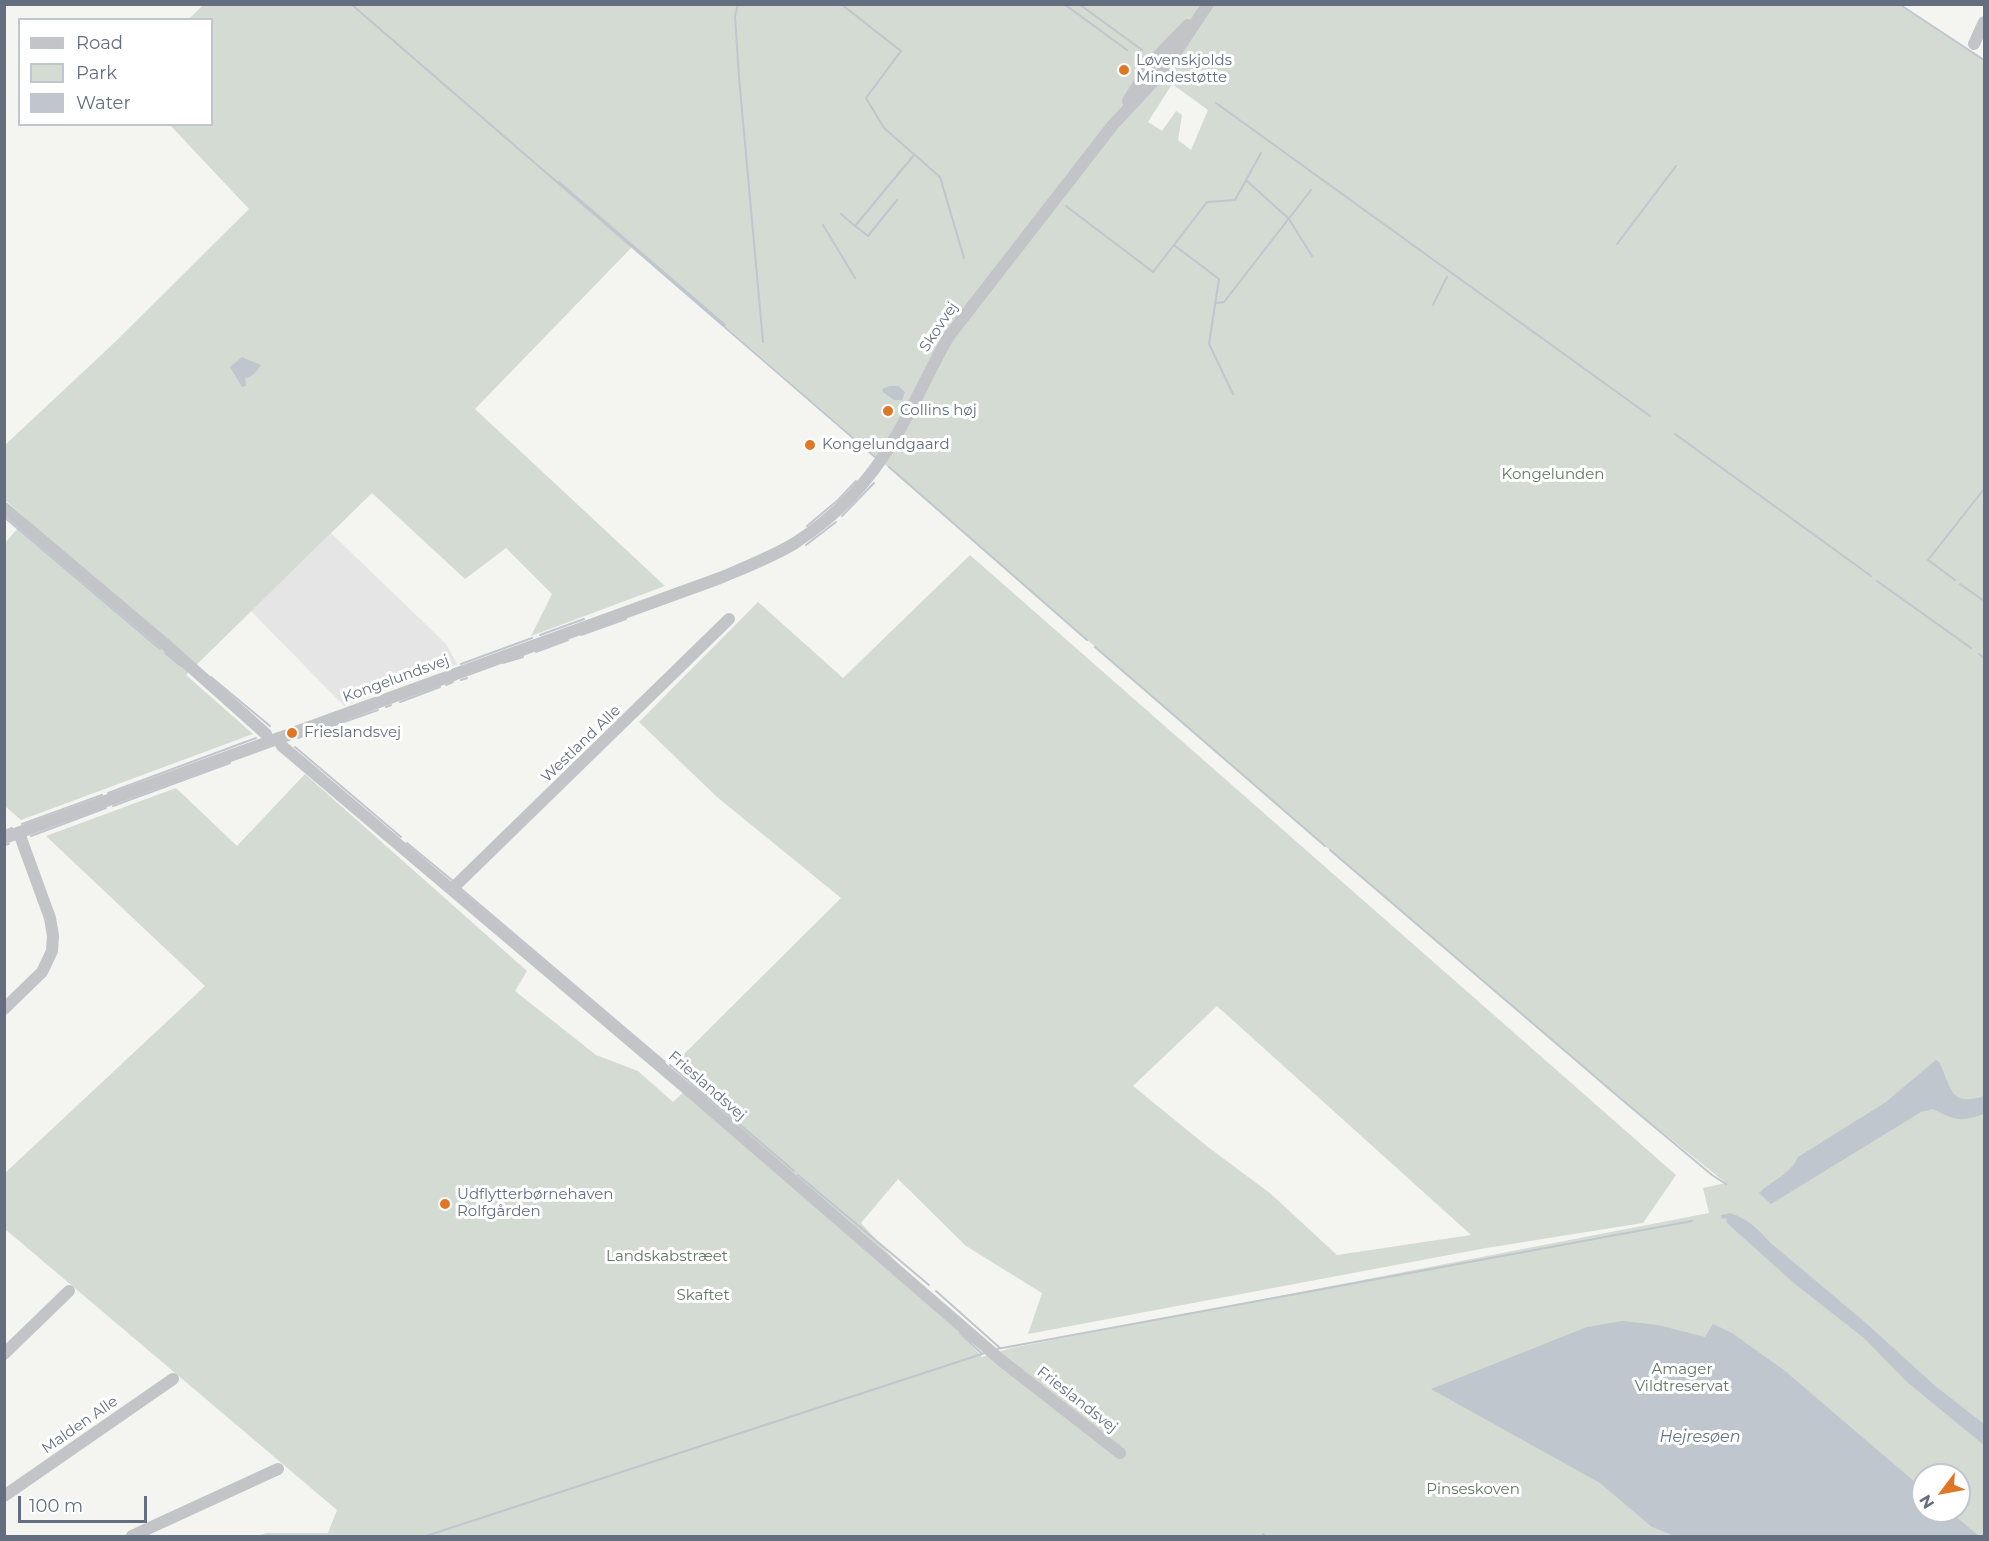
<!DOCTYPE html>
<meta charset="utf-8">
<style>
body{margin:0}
#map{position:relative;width:1989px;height:1541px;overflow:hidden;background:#f4f4f0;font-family:Montserrat,sans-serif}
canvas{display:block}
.frame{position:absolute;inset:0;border:6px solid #646e81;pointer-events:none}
.legend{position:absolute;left:18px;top:18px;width:195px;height:108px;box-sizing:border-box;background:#fff;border:2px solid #c1c5cd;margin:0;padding:8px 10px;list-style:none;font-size:18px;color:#646e81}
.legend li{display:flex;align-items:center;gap:12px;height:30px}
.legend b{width:30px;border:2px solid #c1c5cd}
.north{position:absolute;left:1911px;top:1463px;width:60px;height:60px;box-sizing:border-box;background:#fff;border:2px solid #c1c5cd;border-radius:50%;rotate:238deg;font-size:16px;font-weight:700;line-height:24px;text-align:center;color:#646e81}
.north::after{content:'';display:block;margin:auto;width:21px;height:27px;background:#e07725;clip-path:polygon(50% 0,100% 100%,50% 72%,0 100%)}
.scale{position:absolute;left:18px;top:1496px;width:129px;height:27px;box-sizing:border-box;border:3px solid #646e81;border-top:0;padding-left:8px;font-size:18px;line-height:21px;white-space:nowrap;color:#646e81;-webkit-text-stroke:4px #fff;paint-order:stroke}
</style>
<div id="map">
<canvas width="1989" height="1541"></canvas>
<div class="frame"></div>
<ul class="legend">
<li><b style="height:8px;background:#c2c4c8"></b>Road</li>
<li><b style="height:16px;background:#d4dbd2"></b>Park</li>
<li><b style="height:16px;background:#bfc6cd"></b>Water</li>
</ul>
<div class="north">N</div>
<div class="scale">100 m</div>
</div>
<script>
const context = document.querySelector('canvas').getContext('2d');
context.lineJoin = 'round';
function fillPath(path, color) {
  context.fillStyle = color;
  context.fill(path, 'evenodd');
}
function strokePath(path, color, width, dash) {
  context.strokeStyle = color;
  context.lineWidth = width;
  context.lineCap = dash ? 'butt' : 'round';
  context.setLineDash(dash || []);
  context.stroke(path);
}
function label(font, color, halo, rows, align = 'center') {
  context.font = font + ' Montserrat,sans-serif';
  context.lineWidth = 6;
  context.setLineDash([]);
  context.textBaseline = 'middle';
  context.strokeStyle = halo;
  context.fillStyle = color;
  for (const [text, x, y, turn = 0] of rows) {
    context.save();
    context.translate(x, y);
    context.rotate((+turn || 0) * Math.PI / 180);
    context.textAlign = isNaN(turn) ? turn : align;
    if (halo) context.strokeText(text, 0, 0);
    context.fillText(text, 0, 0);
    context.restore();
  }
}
const built = new Path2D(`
 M331,533L446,644L457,664L344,706L251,611Z`);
const green = new Path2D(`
 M203,5H1899L1984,60V1536H258L266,1533H328L337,1510L5,1229V1173L205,986L46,836L176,788L237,846L305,774L527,971L515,991L596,1055L638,1071L673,1102L696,1080L675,1063L841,898L717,797L639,722L758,602L843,678L970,555L1676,1175L1643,1223L1486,1248L1028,1334L1042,1293L966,1246L898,1179L861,1223L982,1357L1011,1348L1709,1213L1703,1188L1726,1183L1627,1104L1325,846L633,246L475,409L665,586L531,636L552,594L506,548L465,579L372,493L186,675L253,734L21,820L5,806L4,544L26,519L5,500V445L114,343L249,209L170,125L212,124V20L189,19ZM1172,84L1208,110L1191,150L1178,140L1182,115L1176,111L1162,131L1148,122ZM1217,1006L1470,1234L1471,1235L1337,1255L1271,1194L1208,1147L1133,1086ZM1729,1214C1748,1218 1758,1229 1771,1243L1884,1340ZM1923,1475H1959V1511H1923Z`);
const water = new Path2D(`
 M242,357L261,365C257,371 252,378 245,378L246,386L242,387L230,367Z
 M890,386H898L905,392L902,400H894L883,392L882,389Z
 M1936,1060L1939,1062C1952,1089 1950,1107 1984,1096V1114C1959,1122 1957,1121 1933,1109L1921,1112L1771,1204L1759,1193C1772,1180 1790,1175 1798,1157L1886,1102Z
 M1730,1213C1749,1219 1758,1229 1771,1243L1867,1324L1934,1385L1984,1424V1445L1907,1382L1864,1338L1795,1284L1727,1223L1726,1218L1722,1219L1721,1215Z
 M1622,1321L1658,1325L1705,1337L1713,1324L1732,1333L1785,1371L1923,1489V1511H1949L1979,1536H1675L1652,1527L1600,1483L1431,1389L1587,1327Z`);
const stream = new Path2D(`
 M351,4L875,457
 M738,4L735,16L739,77L763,342
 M841,4L901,51L866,98L884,128L940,177L964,258
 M1064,4L1127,50
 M1079,4L1142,50
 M1899,4L1984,60
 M1216,103L1650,416
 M1246,180L1289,219L1312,256
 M559,182L725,325
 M897,200L868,236L855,226L914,155
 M1066,206L1153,272L1174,245L1219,279L1209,344L1233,394
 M841,214L855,226
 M823,225L855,278
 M1617,244L1676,166
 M1174,245L1207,202L1235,200L1261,153
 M1216,303L1224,302L1311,190
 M1433,305L1447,277
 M1675,434L1871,576
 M889,467L1087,640
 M842,516L874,483
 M4,517L160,649
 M807,526L838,500L856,481
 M806,545L836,522
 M1955,580L1928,560L1984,489
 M1877,581L1971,648
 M1960,584L1984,601
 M540,635L584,619
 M581,635L626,619
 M1095,647L1325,846
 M536,652L568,640
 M165,653L181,666
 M1979,654L1984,658
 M503,663L523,657
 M461,664L532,638
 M211,677L270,726
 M461,680L467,678
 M446,685L453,682
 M400,702L440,687
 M386,707L391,705
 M298,738L378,710
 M295,747L401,837
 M108,793L256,738
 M113,806L230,763
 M22,824L102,795
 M4,831L12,828
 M31,836L106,808
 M407,843L453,881
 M4,845L9,844
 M1330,850L1627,1104L1712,1175L1726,1184
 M459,887L665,1062
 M670,1065L794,1171
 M798,1175L929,1285
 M936,1291L1000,1348
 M960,1333L982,1354
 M997,1349L1692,1221
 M1263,1534L1265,1536
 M426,1536L985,1353`);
const minor = new Path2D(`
 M1974,44L1984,22
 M1128,101L1152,62L1188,25
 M4,508L164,643L266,734L269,741
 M278,738L282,746L693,1094L1002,1361L1120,1453
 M4,838L720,578C746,567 772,557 795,543C835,517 869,482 893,441C914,407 929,370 949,336L1112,126L1164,70L1208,4
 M452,889L729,619
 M4,1009L42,972L52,951L53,936L50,918L19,833
 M4,1354L69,1291
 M4,1496L173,1379
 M132,1536L278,1469`);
const markers = [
 [1124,70,6,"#e07725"],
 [888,411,6,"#e07725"],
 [810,445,6,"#e07725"],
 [292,733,6,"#e07725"],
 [445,1204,6,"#e07725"]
];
const poiNames = [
 ["Løvenskjolds",1136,61],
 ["Mindestøtte",1136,78],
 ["Collins høj",900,411],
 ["Kongelundgaard",822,445],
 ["Frieslandsvej",304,733],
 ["Udflytterbørnehaven",457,1195],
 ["Rolfgården",457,1212]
];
const streetNames = [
 ["Skovvej",939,327,-56],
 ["Kongelundsvej",396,679,-20],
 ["Westland Alle",581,744,-44],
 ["Frieslandsvej",707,1086,41],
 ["Frieslandsvej",1077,1400,38],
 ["Malden Alle",80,1425,-35]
];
const parkNames = [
 ["Kongelunden",1553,475],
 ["Landskabstræet",667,1257],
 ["Skaftet",703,1296],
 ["Amager",1682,1370],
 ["Vildtreservat",1682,1387],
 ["Pinseskoven",1473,1490]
];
const waterNames = [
 ["Hejresøen",1700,1437]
];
fillPath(built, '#e4e5e4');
fillPath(green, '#d4dbd2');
fillPath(water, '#bfc6cd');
strokePath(stream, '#bfc6cd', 2);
strokePath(minor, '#c2c4c8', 12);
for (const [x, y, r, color] of markers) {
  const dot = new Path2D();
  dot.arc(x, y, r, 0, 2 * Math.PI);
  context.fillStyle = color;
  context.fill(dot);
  strokePath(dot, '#fff', 2);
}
label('15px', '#646e81', '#fff', poiNames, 'left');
label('15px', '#646e81', '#fff', streetNames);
label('15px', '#627863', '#fff', parkNames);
label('italic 16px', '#647585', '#fff', waterNames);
</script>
